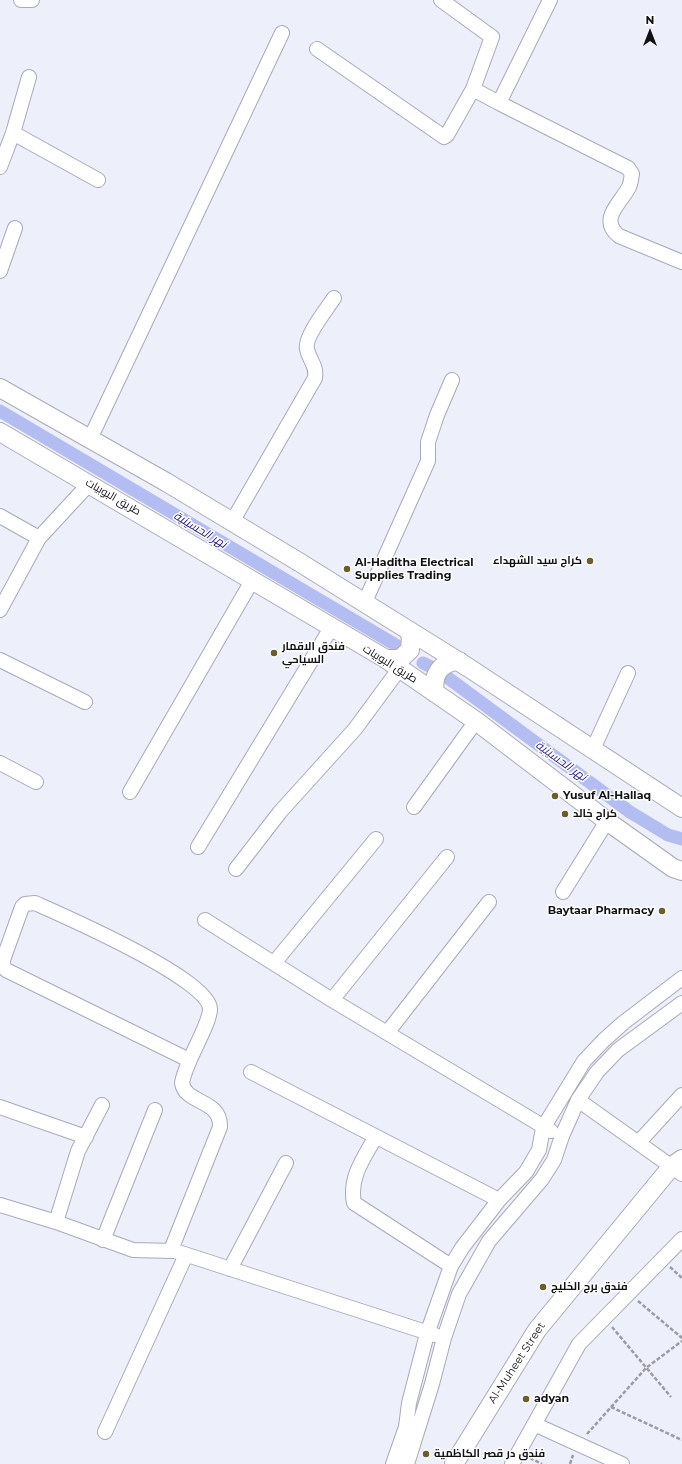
<!DOCTYPE html>
<meta charset="utf-8">
<style>
body{margin:0}
#map{position:relative;width:682px;height:1464px;overflow:hidden;background:#edeffb;font-family:Montserrat,sans-serif}
canvas{display:block}
.north{position:absolute;left:630px;top:12px;width:40px;height:40px;-webkit-text-stroke:3px #fff;paint-order:stroke;rotate:0deg;font-size:11px;font-weight:700;line-height:16px;text-align:center;color:#111115}
.north::after{content:'';display:block;margin:auto;width:14px;height:18px;background:#111115;clip-path:polygon(50% 0,100% 100%,50% 72%,0 100%)}
</style>
<div id="map">
<canvas width="682" height="1464"></canvas>
<div class="north">N</div>
</div>
<script>
const context = document.querySelector('canvas').getContext('2d');
context.lineJoin = 'round';
function strokePath(path, color, width, dash) {
  context.strokeStyle = color;
  context.lineWidth = width;
  context.lineCap = dash ? 'butt' : 'round';
  context.setLineDash(dash || []);
  context.stroke(path);
}
function label(font, color, halo, rows, align = 'center') {
  context.font = font + ' Montserrat,Cairo,sans-serif';
  context.lineWidth = 3;
  context.setLineDash([]);
  context.textBaseline = 'middle';
  context.strokeStyle = halo;
  context.fillStyle = color;
  for (const [text, x, y, turn = 0] of rows) {
    context.save();
    context.translate(x, y);
    context.rotate((+turn || 0) * Math.PI / 180);
    context.textAlign = isNaN(turn) ? turn : align;
    if (halo) context.strokeText(text, 0, 0);
    context.fillText(text, 0, 0);
    context.restore();
  }
}
const canal = new Path2D(`
 M0,411L401,648
 M423,663L431,667
 M444,675L630,812L668,835L682,839`);
const path = new Path2D(`
 M670,1267L682,1278
 M638,1301L682,1338
 M612,1327L671,1397
 M611,1407L682,1440
 M587,1434L646,1368L682,1341
 M530,1458L542,1464
 M570,1464L573,1455`);
const minor = new Path2D(`
 M21,0H32
 M441,0L492,37L473,89L499,103L628,168L632,174C631,178 631,183 629,187C621,203 598,219 619,236L682,262
 M317,49L444,137L447,135L473,89
 M499,103L550,0
 M13,133L98,180
 M0,167L13,133L29,77
 M0,271L15,228
 M90,439L282,33
 M0,516L39,538
 M232,522L315,378C317,365 309,360 307,349C304,337 327,309 334,298
 M364,604L428,461V442L437,415L452,380
 M0,610L39,538L89,484
 M0,660L85,702
 M593,749L628,673
 M0,763L36,782
 M130,792L253,579
 M414,807L476,721
 M198,847L331,628
 M236,869L280,812L355,729L400,668
 M563,892L607,821
 M205,920L332,1000L551,1131
 M274,963L376,839
 M332,1000L447,857
 M387,1033L489,902
 M251,1072L499,1200
 M578,1100L682,1174
 M0,1107L86,1137
 M375,1138C363,1159 349,1178 354,1203L451,1266
 M639,1142L682,1095
 M0,1205L56,1222L133,1250L175,1251L435,1335
 M56,1222L78,1151L102,1105
 M103,1240L155,1110
 M171,1250L220,1127C221,1099 185,1104 182,1083C185,1062 210,1025 210,1009C209,979 64,916 35,903L25,904L22,907L3,960V965L6,970L189,1060
 M230,1269L286,1163
 M534,1424L622,1464
 M105,1432L186,1255
 M393,1464L406,1427L409,1403L427,1334L451,1266L462,1248L499,1200L526,1172L539,1150L543,1128L584,1061L604,1040L623,1023L682,978
 M407,1464L432,1384L444,1338L459,1294L489,1241L542,1179L554,1160L562,1136L578,1100L597,1072L618,1050L682,1003
 M512,1464L579,1344L682,1239`);
const major = new Path2D(`
 M0,388L166,482L299,562L469,668L682,808
 M0,432L386,659L476,721L607,821L673,868L682,871
 M386,659H400L410,650L411,637L408,630
 M435,693C432,675 440,662 459,661
 M454,1464L537,1330L672,1166L682,1159`);
const markers = [
 [590,561,4,"#6a5e2b"],
 [347,569,4,"#6a5e2b"],
 [274,653,4,"#6a5e2b"],
 [555,796,4,"#6a5e2b"],
 [565,814,4,"#6a5e2b"],
 [662,911,4,"#6a5e2b"],
 [543,1287,4,"#6a5e2b"],
 [526,1399,4,"#6a5e2b"],
 [426,1454,4,"#6a5e2b"]
];
const streetNames = [
 ["طريق البوبيات",113,497,30],
 ["طريق البوبيات",390,664,32],
 ["Al-Muheet Street",517,1363,-57]
];
const poiNames = [
 ["كراج سيد الشهداء",582,561,"right"],
 ["Al-Haditha Electrical",355,563],
 ["Supplies Trading",355,576],
 ["فندق الاقمار",282,647],
 ["السياحي",282,660],
 ["Yusuf Al-Hallaq",563,796],
 ["كراج خالد",573,814],
 ["Baytaar Pharmacy",654,911,"right"],
 ["فندق برج الخليج",551,1287],
 ["adyan",534,1399],
 ["فندق در قصر الكاظمية",434,1454]
];
const waterNames = [
 ["نهر الحسينية",200,530,31],
 ["نهر الحسينية",561,761,36]
];
strokePath(canal, '#b4bdf1', 13);
strokePath(minor, '#a8aab6', 16);
strokePath(major, '#a8aab6', 20);
strokePath(path, '#9a9ba4', 2.5, [4, 2]);
strokePath(minor, '#fff', 14);
strokePath(major, '#fff', 18);
for (const [x, y, r, color] of markers) {
  const dot = new Path2D();
  dot.arc(x, y, r, 0, 2 * Math.PI);
  context.fillStyle = color;
  context.fill(dot);
  strokePath(dot, '#fff', 1.5);
}
label('11px', '#111115', '#fff', streetNames);
label('bold 11px', '#111115', '#fff', poiNames, 'left');
label('italic 12px', '#261d7d', '#fff', waterNames);
</script>
